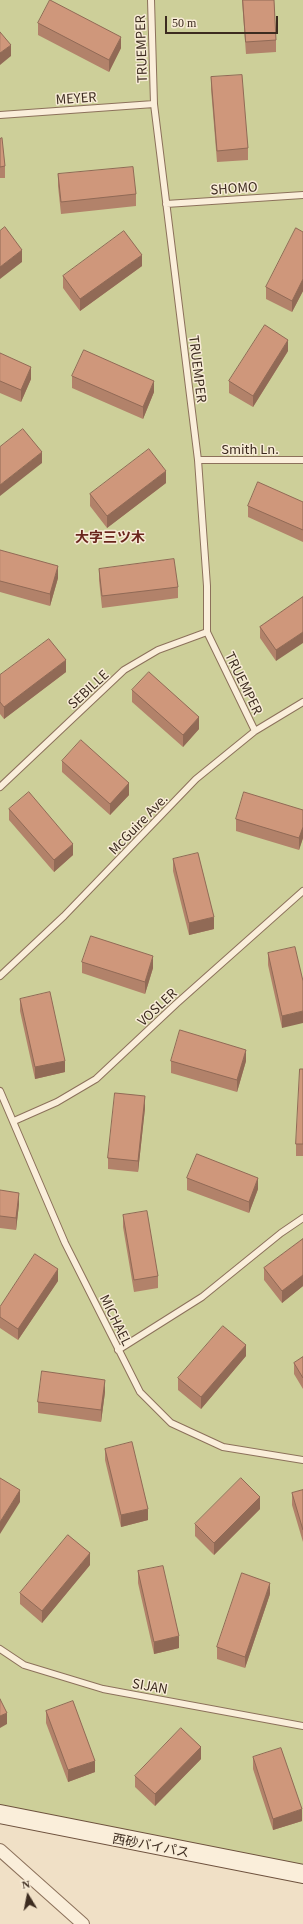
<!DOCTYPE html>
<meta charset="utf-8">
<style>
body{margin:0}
#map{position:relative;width:303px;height:1924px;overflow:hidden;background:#f0e0c6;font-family:Georgia,serif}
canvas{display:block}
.north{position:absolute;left:8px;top:1876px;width:40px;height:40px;-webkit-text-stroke:3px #f7ebd6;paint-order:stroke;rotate:350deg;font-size:11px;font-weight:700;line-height:16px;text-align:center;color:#3c2b1f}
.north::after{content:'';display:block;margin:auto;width:14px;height:18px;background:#3c2b1f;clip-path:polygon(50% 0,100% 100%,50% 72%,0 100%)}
.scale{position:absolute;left:165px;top:16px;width:113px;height:18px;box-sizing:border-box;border:2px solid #3c2b1f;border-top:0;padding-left:5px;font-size:12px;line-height:14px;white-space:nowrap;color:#3c2b1f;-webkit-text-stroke:3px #f7ebd6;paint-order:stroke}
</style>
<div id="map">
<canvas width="303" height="1924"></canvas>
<div class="north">N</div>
<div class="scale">50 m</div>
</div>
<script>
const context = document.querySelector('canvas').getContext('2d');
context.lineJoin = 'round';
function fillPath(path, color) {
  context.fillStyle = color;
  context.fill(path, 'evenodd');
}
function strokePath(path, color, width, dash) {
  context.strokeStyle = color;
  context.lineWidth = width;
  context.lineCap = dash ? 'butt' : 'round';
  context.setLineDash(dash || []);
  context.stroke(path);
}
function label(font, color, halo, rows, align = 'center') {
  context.font = font + ' Georgia,"Noto Sans JP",serif';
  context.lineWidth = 3;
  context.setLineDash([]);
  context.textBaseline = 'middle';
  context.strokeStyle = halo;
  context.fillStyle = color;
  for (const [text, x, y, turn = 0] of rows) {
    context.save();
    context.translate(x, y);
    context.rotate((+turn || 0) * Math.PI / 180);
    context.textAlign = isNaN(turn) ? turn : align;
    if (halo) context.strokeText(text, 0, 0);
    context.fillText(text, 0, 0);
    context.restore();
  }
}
const green = new Path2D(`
 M0,0H303V1874L0,1814Z`);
const lane = new Path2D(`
 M151,0L154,104L198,460L207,586V632L255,731
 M0,115L154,104
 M166,204L303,195
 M198,460H303
 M0,787L124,670L158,650L207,632
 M0,976L64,916L196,779L255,731L303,702
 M0,1091L65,1243L140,1392L171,1423L223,1447L303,1460
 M14,1121L57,1102L96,1079L176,1004L303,891
 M118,1350L202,1297L281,1233L303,1218
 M0,1649L24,1665L103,1689L303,1726`);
const street = new Path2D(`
 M0,1850L83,1924`);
const secondary = new Path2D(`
 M0,1814L303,1874`);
const wall = new Path2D(`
 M242,0H274L276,40V52L246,54Z
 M38,23L121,48L109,72L38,35Z
 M211,77L248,148V160L217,162L211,89Z
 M0,139L5,166V178H0Z
 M58,174L136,194V206L61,214L58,186Z
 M303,232V291L292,312L266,299V287Z
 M142,266L80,311L63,288V276Z
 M288,351L253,407L229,393V381Z
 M0,353L31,379L21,402L0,393Z
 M72,376L154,392L143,419L72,388Z
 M166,483L107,528L90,506V494Z
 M303,502V542L248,517V506Z
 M0,550L58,578L50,606L0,592Z
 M99,569L178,587V598L102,608L99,580Z
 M303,597L276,661L260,638V627Z
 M66,672L4,719L0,714V675Z
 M132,690L199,729L183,747L132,702Z
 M62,761L129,795L110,815L62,772Z
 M9,809L73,855L54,872L9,820Z
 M303,810V838L299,850L236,831V819Z
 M173,859L214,929L189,935L173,871Z
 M268,953L303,981L282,1028L268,965Z
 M82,962L153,968L145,994L82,973Z
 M20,999L65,1072L35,1079L20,1011Z
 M171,1061H246L237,1092L171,1073Z
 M303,1069V1156H296V1144Z
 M145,1108L138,1172L108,1169V1158Z
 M187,1178L258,1189L249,1213L187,1190Z
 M0,1190L19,1204L16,1230L0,1228Z
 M123,1215L158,1276V1288L134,1292L123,1227Z
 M303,1239V1286L282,1303L264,1280V1268Z
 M58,1281L18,1340L0,1328V1307Z
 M246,1356L201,1409L178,1390V1378Z
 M303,1357V1389L294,1374V1363Z
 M105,1392L101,1422L38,1413V1402Z
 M105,1449L148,1520L121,1527L105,1460Z
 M303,1490V1542L292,1505V1493Z
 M260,1509L214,1555L195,1536V1524Z
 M90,1565L42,1623L20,1604V1593Z
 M138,1571L179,1648L154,1654L138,1583Z
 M270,1594L245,1668L217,1659V1647Z
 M46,1711L95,1772L68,1782L46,1723Z
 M253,1757L302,1821L273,1830L253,1769Z
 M201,1759L155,1806L135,1787V1776Z`);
const shadedWall = new Path2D(`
 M121,37V48L109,72V60Z
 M11,45V56L0,65V53Z
 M22,250V262L0,279V267Z
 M142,255V266L80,311V299Z
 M303,279V291L292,312V301Z
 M288,340V351L253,407V396Z
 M31,367V379L21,402V390Z
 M154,381V392L143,419V407Z
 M42,452V463L0,496V485Z
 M166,471V483L107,528V516Z
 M58,566V578L50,606V594Z
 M303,632V643L276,661V650Z
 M66,660V672L4,719V707Z
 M199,717V729L183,747V735Z
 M129,783V795L110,815V804Z
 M303,827V838L299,850V838Z
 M73,844V855L54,872V860Z
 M214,917V929L189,935V923Z
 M153,956V968L145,994V982Z
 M303,1011V1023L282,1028V1016Z
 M246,1050V1061L237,1092V1080Z
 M65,1061V1072L35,1079V1067Z
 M145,1096V1108L138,1172V1161Z
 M258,1178V1189L249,1213V1202Z
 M19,1193V1204L16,1230V1218Z
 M58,1269V1281L18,1340V1329Z
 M303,1275V1286L282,1303V1291Z
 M246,1345V1356L201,1409V1397Z
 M105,1380V1392L101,1422V1410Z
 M20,1490V1502L0,1534V1522Z
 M260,1497V1509L214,1555V1543Z
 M148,1509V1520L121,1527V1515Z
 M90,1553V1565L42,1623V1611Z
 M270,1583V1594L245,1668V1657Z
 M179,1636V1648L154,1654V1642Z
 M7,1713V1724L0,1728V1716Z
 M201,1747V1759L155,1806V1794Z
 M95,1761V1772L68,1782V1770Z
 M302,1809V1821L273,1830V1819Z`);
const building = new Path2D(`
 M50,0L121,37L109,60L38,23Z
 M243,0H274L276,40L246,42Z
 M0,32L11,45L0,53Z
 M242,75L248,148L217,151L211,77Z
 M2,138L5,166L0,167V139Z
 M133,167L136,194L61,202L58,174Z
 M5,227L22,250L0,267V231Z
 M296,228L303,232V279L292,301L266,287Z
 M124,231L142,255L80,299L63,276Z
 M265,325L288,340L253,396L229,381Z
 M84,350L154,381L143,407L72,376Z
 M0,353L31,367L21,390L0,381Z
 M23,429L42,452L0,485V447Z
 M149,449L166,471L107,516L90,494Z
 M258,482L303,502V530L248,506Z
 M0,550L58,566L50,594L0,581Z
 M174,559L178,587L102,596L99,569Z
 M303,597V632L276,650L260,627Z
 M49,639L66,660L4,707L0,702V675Z
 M149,672L199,717L183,735L132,690Z
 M81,740L129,783L110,804L62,761Z
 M29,792L73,844L54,860L9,809Z
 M244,792L303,810V827L299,838L236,819Z
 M198,853L214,917L189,923L173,859Z
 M91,936L153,956L145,982L82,962Z
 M295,947L303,981V1011L282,1016L268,953Z
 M50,992L65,1061L35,1067L20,999Z
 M180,1030L246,1050L237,1080L171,1061Z
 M300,1069H303V1144H296Z
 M115,1093L145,1096L138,1161L108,1158Z
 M197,1154L258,1178L249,1202L187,1178Z
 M0,1190L19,1193L16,1218L0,1216Z
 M147,1211L158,1276L134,1280L123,1215Z
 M303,1239V1275L282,1291L264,1268Z
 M35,1254L58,1269L18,1329L0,1317V1307Z
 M223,1326L246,1345L201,1397L178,1378Z
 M303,1357V1378L294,1363Z
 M42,1371L105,1380L101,1410L38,1402Z
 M132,1442L148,1509L121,1515L105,1449Z
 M0,1478L20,1490L0,1522Z
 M241,1478L260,1497L214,1543L195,1524Z
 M303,1490V1530L292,1493Z
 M68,1535L90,1553L42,1611L20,1593Z
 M163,1566L179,1636L154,1642L138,1571Z
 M242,1573L270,1583L245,1657L217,1647Z
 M0,1699L7,1713L0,1716Z
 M73,1701L95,1761L68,1770L46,1711Z
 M181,1728L201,1747L155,1794L135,1776Z
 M281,1748L302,1809L273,1819L253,1757Z`);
const streetNames = [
 ["TRUEMPER",141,49,-92],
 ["MEYER",76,98,-4],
 ["SHOMO",234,188,-4],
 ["TRUEMPER",198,369,83],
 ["Smith Ln.",250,449],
 ["TRUEMPER",244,683,64],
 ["SEBILLE",88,689,-43],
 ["McGuire Ave.",138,824,-46],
 ["VOSLER",157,1007,-43],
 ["MICHAEL",116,1320,64],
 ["SIJAN",150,1686,10],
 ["西砂バイパス",151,1845,11]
];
const neighbourhoodNames = [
 ["大字三ツ木",110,537]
];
fillPath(green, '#cdcf99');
strokePath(lane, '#8c715b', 8);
strokePath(street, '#8c715b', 14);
strokePath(secondary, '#6e523e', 20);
strokePath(lane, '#faeeda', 6);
strokePath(street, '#faeeda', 12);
strokePath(secondary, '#faeeda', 18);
fillPath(wall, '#b2826a');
fillPath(shadedWall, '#916a56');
fillPath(building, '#cf977b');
strokePath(building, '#916a56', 1);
label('13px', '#3c2b1f', '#f7ebd6', streetNames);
label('bold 14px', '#6a261d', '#f7ebd6', neighbourhoodNames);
</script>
